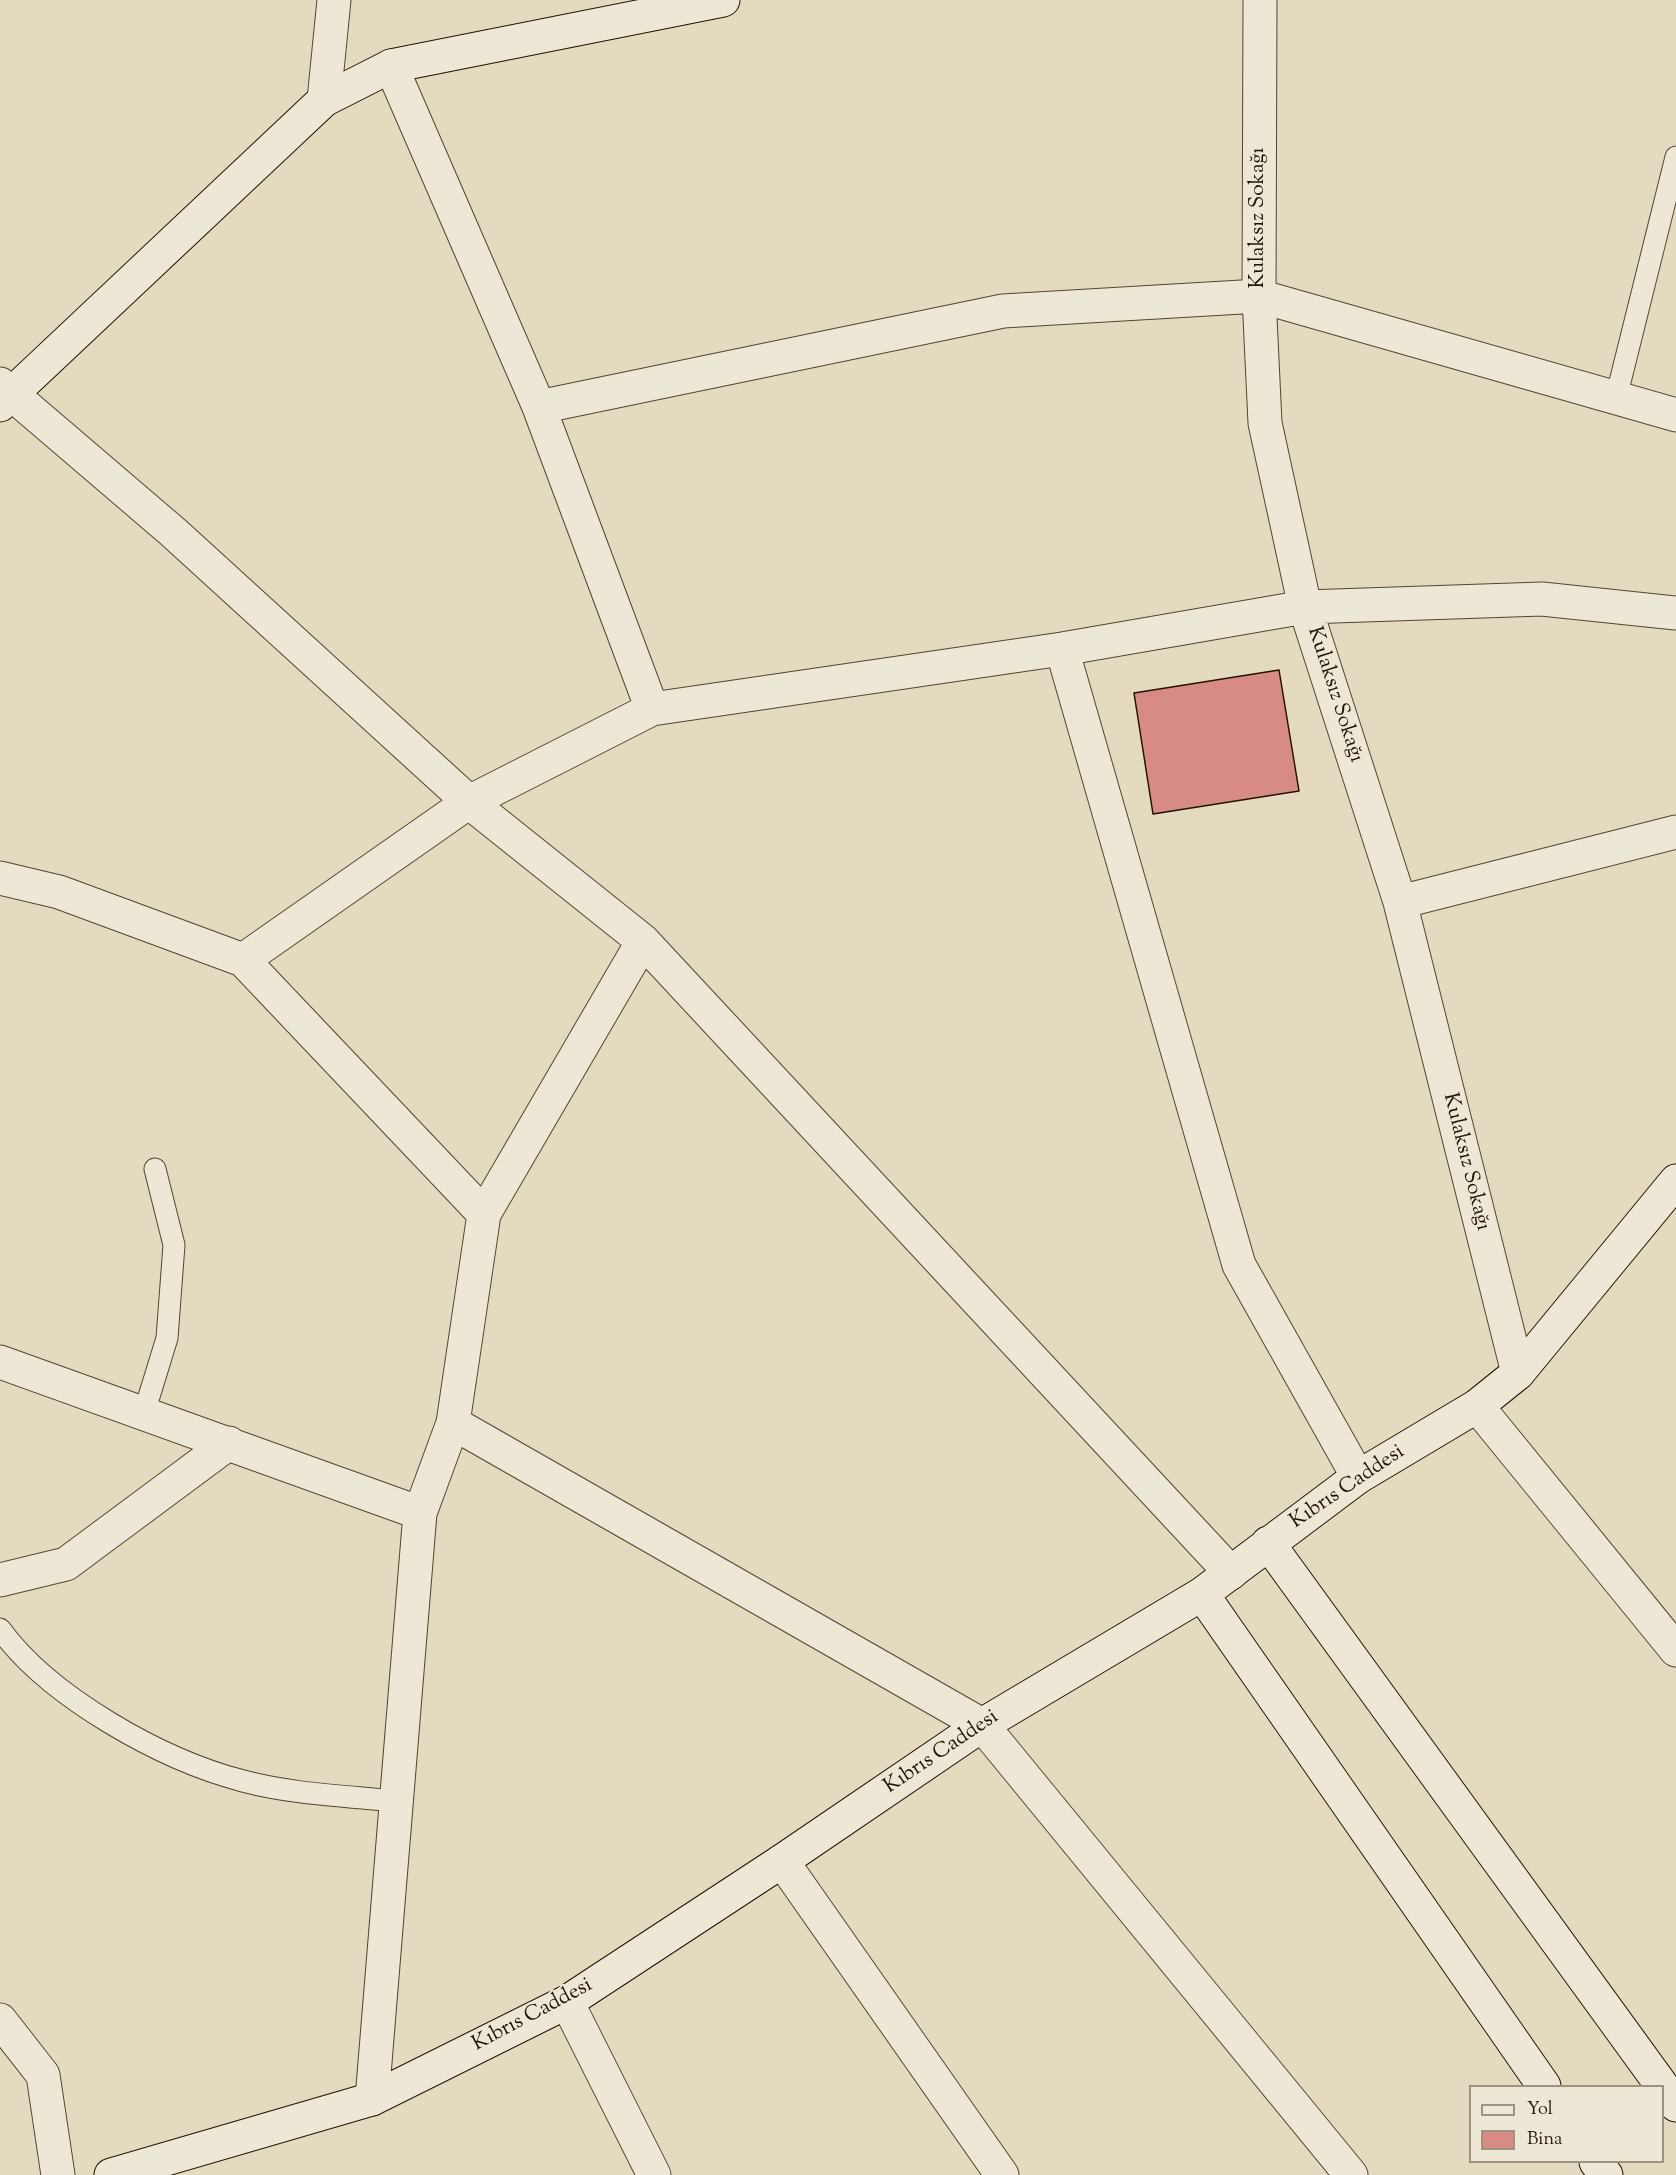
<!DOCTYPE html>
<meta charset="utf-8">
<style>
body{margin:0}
#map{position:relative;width:1676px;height:2175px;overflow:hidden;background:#e4dac0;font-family:"Sorts Mill Goudy",serif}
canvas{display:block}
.legend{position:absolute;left:1469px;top:2085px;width:195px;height:78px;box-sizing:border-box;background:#ede7d6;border:2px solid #9c9381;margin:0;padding:8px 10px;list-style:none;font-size:18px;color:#221401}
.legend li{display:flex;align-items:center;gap:12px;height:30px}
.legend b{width:30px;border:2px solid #9c9381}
</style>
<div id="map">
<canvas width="1676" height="2175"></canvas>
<ul class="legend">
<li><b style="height:8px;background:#ede7d6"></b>Yol</li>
<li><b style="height:16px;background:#d88b85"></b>Bina</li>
</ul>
</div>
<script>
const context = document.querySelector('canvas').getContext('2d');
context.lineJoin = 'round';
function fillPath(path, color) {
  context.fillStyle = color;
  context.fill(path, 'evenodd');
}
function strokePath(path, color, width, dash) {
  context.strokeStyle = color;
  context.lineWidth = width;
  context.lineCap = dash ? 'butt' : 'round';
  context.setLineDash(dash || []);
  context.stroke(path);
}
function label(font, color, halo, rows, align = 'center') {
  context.font = font + ' "Sorts Mill Goudy",serif';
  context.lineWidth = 4.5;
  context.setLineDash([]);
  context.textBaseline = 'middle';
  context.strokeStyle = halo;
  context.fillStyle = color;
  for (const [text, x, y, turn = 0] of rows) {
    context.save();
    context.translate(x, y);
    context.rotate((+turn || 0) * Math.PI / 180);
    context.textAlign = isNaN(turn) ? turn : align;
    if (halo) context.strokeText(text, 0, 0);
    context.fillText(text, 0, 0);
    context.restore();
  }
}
const building = new Path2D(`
 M1279,670L1299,791L1153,814L1134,693Z`);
const lane = new Path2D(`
 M1616,398L1676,157
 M144,1413L167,1338L174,1245L155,1169
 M0,1629C49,1697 162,1760 243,1781C292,1794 345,1796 396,1801`);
const street = new Path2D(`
 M1260,0L1259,296L1265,423L1305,607L1400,902L1518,1373
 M391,66L539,407L652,709
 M324,100L334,0
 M0,384L173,532L469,802L643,941L1231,1573
 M539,407L1003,311L1259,296L1676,415
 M1062,649L1239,1265L1358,1477
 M0,878L59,892L243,960L484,1214
 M1400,902L1676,832
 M243,960L469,802L652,709L1062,649L1305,607L1542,599L1676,613
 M0,1362L420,1513
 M1477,1406L1676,1650
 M453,1423L982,1725L1351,2175
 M0,1580L66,1564L229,1443
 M782,1861L1002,2175
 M567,2002L654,2175
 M0,2020L43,2075L58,2175
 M372,2099L420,1513L453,1423L484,1214L643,941`);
const secondary = new Path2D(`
 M0,405L324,100L391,66L723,0
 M1268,1543L1676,2105
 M1202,1594L1544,2086
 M1596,2162L1606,2175
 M111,2175L372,2099L567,2002L782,1861L982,1725L1202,1594L1358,1477L1477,1406L1518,1373L1676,1181`);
const streetNames = [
 ["Kulaksız Sokağı",1259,218,-90],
 ["Kulaksız Sokağı",1334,695,72],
 ["Kulaksız Sokağı",1465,1162,76],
 ["Kıbrıs Caddesi",1348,1488,-34],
 ["Kıbrıs Caddesi",942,1753,-34],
 ["Kıbrıs Caddesi",533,2016,-28]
];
fillPath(building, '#d88b85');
strokePath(building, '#221401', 1.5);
strokePath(lane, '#524631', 23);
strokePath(street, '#524631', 35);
strokePath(secondary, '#221401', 35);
strokePath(lane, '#ede7d6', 21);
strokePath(street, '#ede7d6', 33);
strokePath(secondary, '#ede7d6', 33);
label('21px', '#221401', '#ede7d6', streetNames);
</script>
